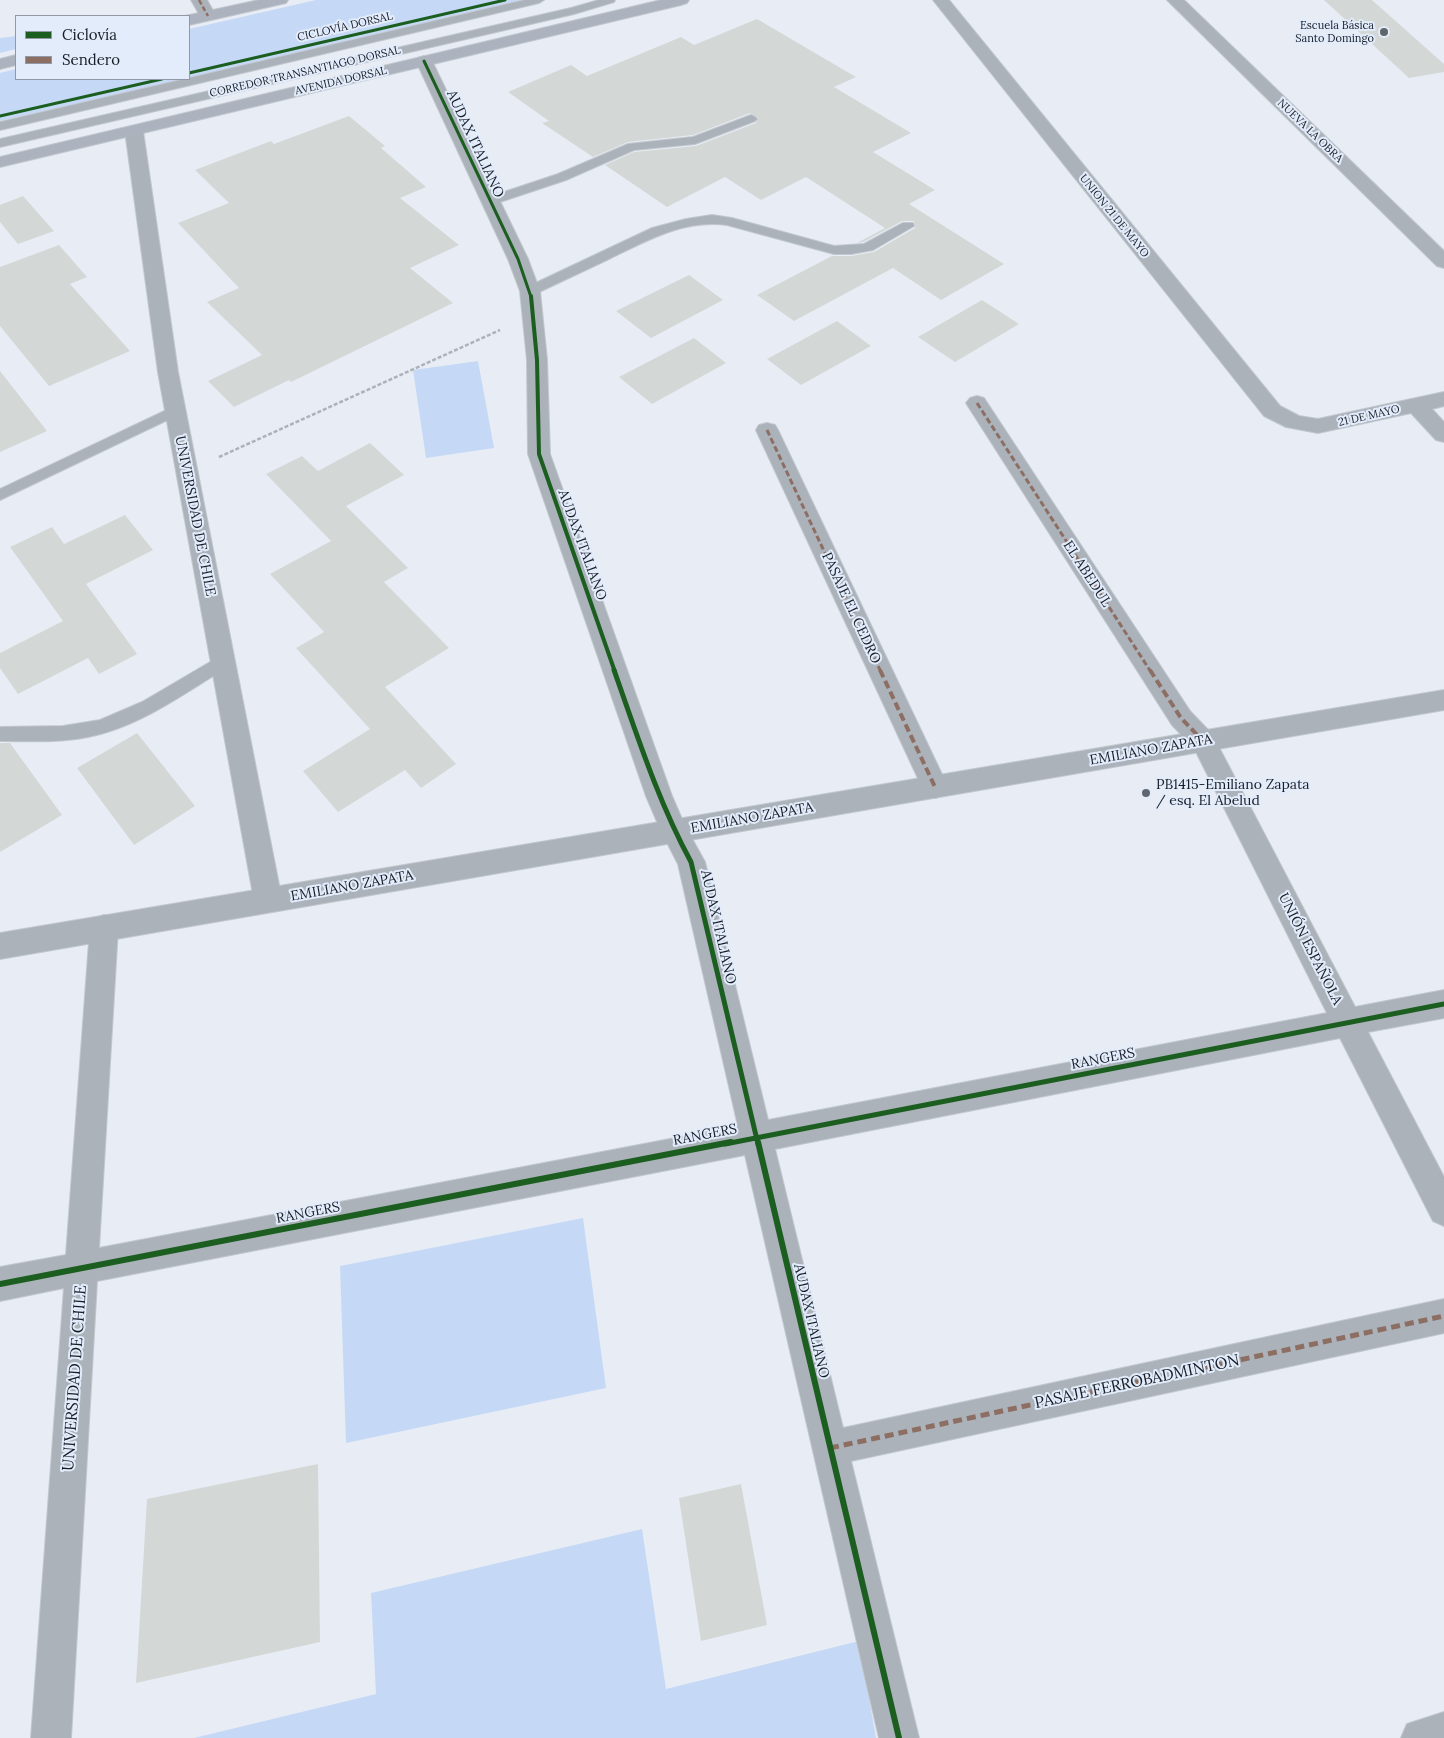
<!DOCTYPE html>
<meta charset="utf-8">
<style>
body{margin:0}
#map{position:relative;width:1444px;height:1738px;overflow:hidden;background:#e8edf5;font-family:Lora,serif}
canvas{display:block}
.legend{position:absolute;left:15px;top:15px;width:175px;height:65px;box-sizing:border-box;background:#e2ecfb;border:1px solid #9199a6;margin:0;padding:6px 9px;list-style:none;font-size:15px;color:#171d26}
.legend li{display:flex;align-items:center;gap:10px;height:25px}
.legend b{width:25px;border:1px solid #9199a6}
</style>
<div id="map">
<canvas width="1444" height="1738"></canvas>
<ul class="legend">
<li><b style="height:6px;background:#1b5e20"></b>Ciclovía</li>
<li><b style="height:6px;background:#8d6e63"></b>Sendero</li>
</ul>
</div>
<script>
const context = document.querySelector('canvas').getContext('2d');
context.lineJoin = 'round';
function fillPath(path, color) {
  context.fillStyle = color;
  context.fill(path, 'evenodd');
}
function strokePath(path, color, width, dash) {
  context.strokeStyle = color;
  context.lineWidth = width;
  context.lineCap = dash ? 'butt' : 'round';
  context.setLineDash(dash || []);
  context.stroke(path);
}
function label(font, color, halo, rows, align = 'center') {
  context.font = font + ' Lora,serif';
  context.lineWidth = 4;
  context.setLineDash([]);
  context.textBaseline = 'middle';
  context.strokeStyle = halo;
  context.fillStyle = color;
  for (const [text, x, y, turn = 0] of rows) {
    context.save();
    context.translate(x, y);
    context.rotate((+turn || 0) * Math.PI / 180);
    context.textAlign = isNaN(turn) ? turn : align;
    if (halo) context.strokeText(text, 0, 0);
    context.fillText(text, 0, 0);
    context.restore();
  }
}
const green = new Path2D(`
 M316,0H528L240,68L0,121V73L16,69V79H189V29Z
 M16,36V49L0,53V38Z
 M478,361L494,448L426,458L413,370Z
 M583,1218L606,1388L346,1443L340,1266Z
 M642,1529L666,1689L859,1641L876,1738H194L376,1694L371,1593Z`);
const building = new Path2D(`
 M1324,0H1372L1444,64V72L1409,78Z
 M757,19L856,77L834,87L911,133L873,152L935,190L909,204L1004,264L941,300L893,268L794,321L757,295L832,256H851L874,252L915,228L914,221H902L863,242L857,243L885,228L806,177L761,200L725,177L667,207L605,165L634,152L696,146L756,123L758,118L750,113L693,135L628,142L593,157L542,123L549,121L508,92L571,65L587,76L681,37L694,45Z
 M349,116L385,146L381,148L426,187L400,198L459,245L410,268L453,303L291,382L289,380L234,407L208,381L262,355L207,302L239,288L178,223L229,203L195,170L271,141L274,144Z
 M23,196L54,231L18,244L0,222V205Z
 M59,245L87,277L70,284L130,351L49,386L0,326V267Z
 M689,275L723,300L651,338L616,311Z
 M982,300L1019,324L955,362L918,337Z
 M837,321L871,346L801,385L767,359Z
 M694,338L726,363L652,404L619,377Z
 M0,371L47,431L0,452Z
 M370,443L404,475L346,506L408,568L384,582L449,648L385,687L456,764L421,788L405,770L338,812L303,771L370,729L296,648L324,632L270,574L331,541L266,474L302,456L318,471Z
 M125,515L153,550L86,584L137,654L99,674L88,658L18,694L0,668V653L63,621L10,547L52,527L64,544Z
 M137,733L195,806L134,845L77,768Z
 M0,743H10L62,815L0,852Z
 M318,1464L320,1642L136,1683L147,1499Z
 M741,1484L767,1625L701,1641L679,1498Z`);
const path = new Path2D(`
 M219,457L500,330`);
const service = new Path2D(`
 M525,0H544L539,3L0,130V122Z
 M599,0H615L614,2L574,14L0,147V139L571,8Z
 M751,115L755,117L757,119L755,121L695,144L634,150L566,180L494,204H486L484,201L486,198L558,174L628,144L693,137Z
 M712,215L732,218L834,246L864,244L903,223H913L914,226L873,250L851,254H834L727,225C685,219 648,240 611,258C586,270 560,282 535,294L530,295L523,291L525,288L652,228L686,219Z
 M175,406L180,408L182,411L180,414L0,500V489Z
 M222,655L228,657L230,662L228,667C184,693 140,727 88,737C59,743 29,741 0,741V727L63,726L100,720L142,702Z`);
const minor = new Path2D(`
 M191,0H207L216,16L214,19H202Z
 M933,0H949L1280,406L1299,416L1318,419L1444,392V406L1432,409L1444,422V442L1436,440L1411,413L1318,433L1286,427L1264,416Z
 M1167,0H1184L1444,251V268L1437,266Z
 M424,56L430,58L432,61L528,259L540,291L547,360L550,454L672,796L685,826L705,862L768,1120L1327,1013L1194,748L1172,725L966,403L970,398L977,396L984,398L1190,711L1212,734L1355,1007L1444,990V1018L1368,1032L1444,1177V1226L1433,1221L1340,1038L775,1149L843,1428L1444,1299V1333L851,1461L919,1738H879L745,1155L97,1281L71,1738H31L64,1288L0,1301V1267L66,1255L90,928L94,919L104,915L114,919L118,928L99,1248L738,1126L678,864L661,831L646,796L528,454L527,360L520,291L508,259L416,61L418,58Z
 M134,126L140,127L143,131L178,372L282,900L278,909L268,912L258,909L254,900L158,372L125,131L128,127Z
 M767,423L775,425L778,430L948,787L944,795L935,798L926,795L922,787L756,430L759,425Z
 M1444,1712V1738H1401L1407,1724Z`);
const tertiary = new Path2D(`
 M1444,690V710L0,959V933Z`);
const primary = new Path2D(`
 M259,0H288L286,3L189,25V16H185Z
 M661,0H689L687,3L681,5L0,167V157Z
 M16,55V65L0,69V59Z`);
const quietFar3 = new Path2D(`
 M199,0L208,16`);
const quietFar2 = new Path2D(`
 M977,403L1151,672
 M767,430L881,672`);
const quietFar1 = new Path2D(`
 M880,670L935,787
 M1150,670L1181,718L1203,741`);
const quiet = new Path2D(`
 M830,1448L1444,1316`);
const cyclewayFar3 = new Path2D(`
 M424,61L518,259L531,297
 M189,73L505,0
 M0,116L162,79`);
const cyclewayFar2 = new Path2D(`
 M531,296L537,360L539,454L615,672`);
const cyclewayFar1 = new Path2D(`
 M614,670C637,735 658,801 691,862L758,1144
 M725,1144L1444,1004`);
const cycleway = new Path2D(`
 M758,1142L899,1738
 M0,1284L731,1142`);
const markers = [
 [1384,32,5,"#60666e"],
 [1146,793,5,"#60666e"]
];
const farPoinames = [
 ["Escuela Básica",1374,26],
 ["Santo Domingo",1374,39]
];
const farStreetnames = [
 ["CICLOVÍA DORSAL",345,27,-13],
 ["CORREDOR TRANSANTIAGO DORSAL",305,72,-13],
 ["AVENIDA DORSAL",341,81,-13],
 ["NUEVA LA OBRA",1310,131,44],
 ["UNION 21 DE MAYO",1114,216,51],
 ["21 DE MAYO",1369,416,-13]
];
const streetNames = [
 ["AUDAX ITALIANO",475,144,65],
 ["UNIVERSIDAD DE CHILE",195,516,79],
 ["AUDAX ITALIANO",582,545,70],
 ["EL ABEDUL",1087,574,57],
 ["PASAJE EL CEDRO",851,608,65],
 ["EMILIANO ZAPATA",1151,750,-10],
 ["EMILIANO ZAPATA",752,818,-10],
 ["EMILIANO ZAPATA",352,886,-10],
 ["AUDAX ITALIANO",718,927,77],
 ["UNIÓN ESPAÑOLA",1310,949,63],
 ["RANGERS",1103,1059,-11],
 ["RANGERS",705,1135,-11],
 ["RANGERS",308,1213,-11],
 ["AUDAX ITALIANO",811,1321,77]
];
const poiNames = [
 ["PB1415-Emiliano Zapata",1156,785],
 ["/ esq. El Abelud",1156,801]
];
const nearStreetnames = [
 ["UNIVERSIDAD DE CHILE",75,1378,-86],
 ["PASAJE FERROBADMINTON",1137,1382,-12]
];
fillPath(green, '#c5d9f6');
fillPath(building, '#d3d8d6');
strokePath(service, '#c3c8cf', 2);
strokePath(minor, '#c3c8cf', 2);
strokePath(tertiary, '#c3c8cf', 2);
strokePath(primary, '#c3c8cf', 2);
strokePath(path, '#acb2ba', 2.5, [4, 2]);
fillPath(service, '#abb2ba');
fillPath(minor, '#abb2ba');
fillPath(tertiary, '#abb2ba');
fillPath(primary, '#acb3be');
strokePath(quietFar3, '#8d6e63', 2.5, [5, 2.5]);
strokePath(quietFar2, '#8d6e63', 3, [6, 3]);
strokePath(quietFar1, '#8d6e63', 4, [8, 4]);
strokePath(quiet, '#8d6e63', 5, [9, 5]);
strokePath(cyclewayFar3, '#1b5e20', 3);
strokePath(cyclewayFar2, '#1b5e20', 4);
strokePath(cyclewayFar1, '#1b5e20', 5);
strokePath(cycleway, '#1b5e20', 6);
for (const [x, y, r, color] of markers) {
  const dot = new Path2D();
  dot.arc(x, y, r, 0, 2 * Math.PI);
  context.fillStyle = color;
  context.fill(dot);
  strokePath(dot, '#e2ecfb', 2);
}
label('11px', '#171d26', '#e2ecfb', farPoinames, 'right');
label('11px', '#171d26', '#e2ecfb', farStreetnames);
label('14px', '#171d26', '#e2ecfb', streetNames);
label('14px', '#171d26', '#e2ecfb', poiNames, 'left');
label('16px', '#171d26', '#e2ecfb', nearStreetnames);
</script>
